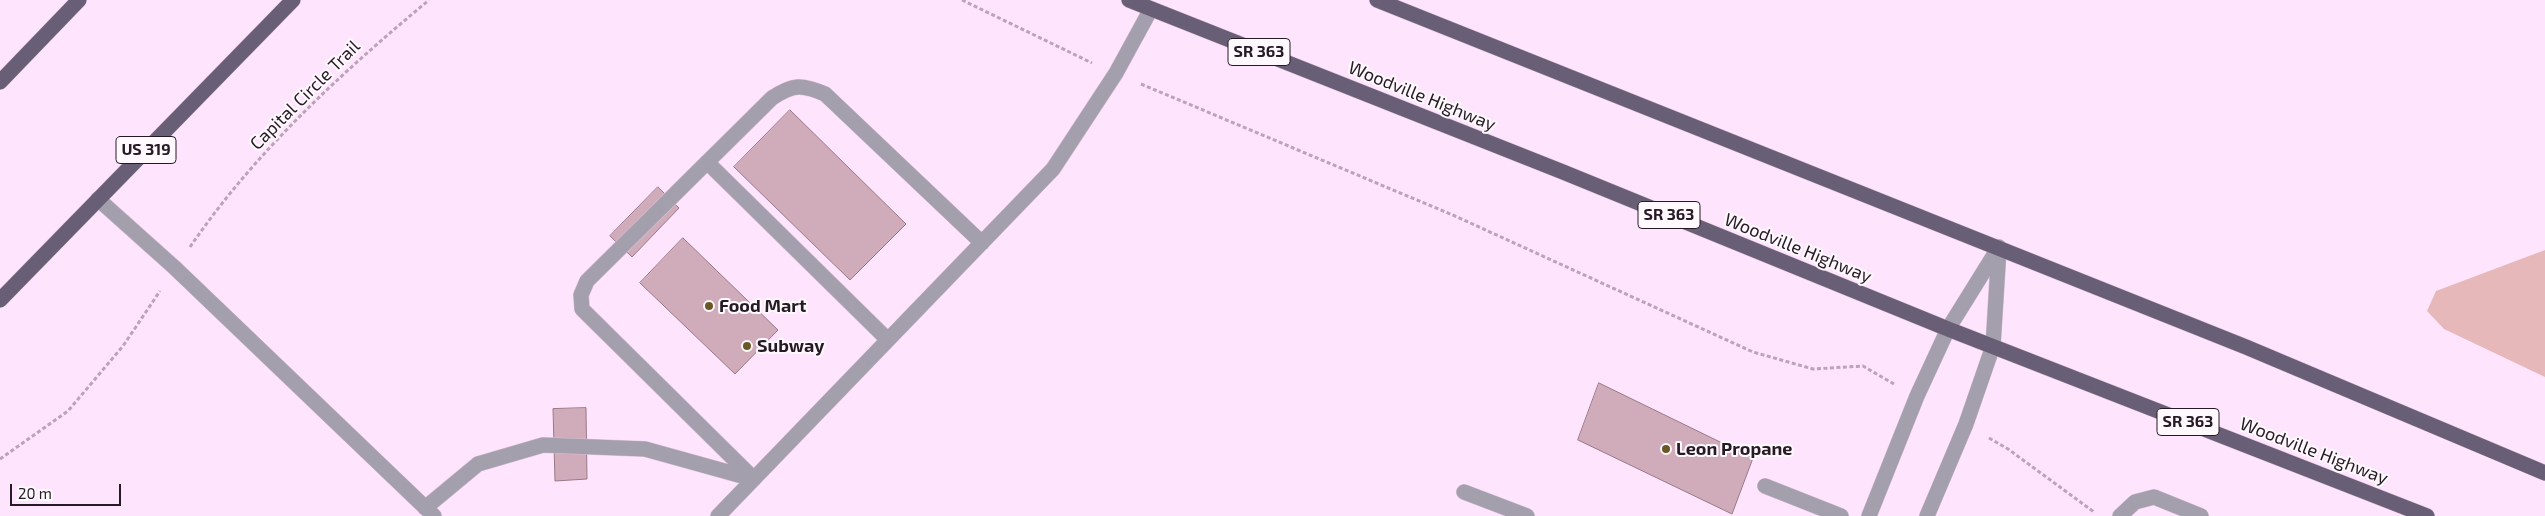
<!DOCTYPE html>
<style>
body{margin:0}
#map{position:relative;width:2545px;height:516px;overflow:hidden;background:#ffe4fe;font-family:"Exo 2",sans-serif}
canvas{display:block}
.scale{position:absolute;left:10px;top:484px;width:111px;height:22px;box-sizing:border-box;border:2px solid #251b25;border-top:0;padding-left:6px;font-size:15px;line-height:18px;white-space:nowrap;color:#251b25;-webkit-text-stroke:4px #fff9fe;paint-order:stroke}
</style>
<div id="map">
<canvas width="2545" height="516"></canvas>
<div class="scale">20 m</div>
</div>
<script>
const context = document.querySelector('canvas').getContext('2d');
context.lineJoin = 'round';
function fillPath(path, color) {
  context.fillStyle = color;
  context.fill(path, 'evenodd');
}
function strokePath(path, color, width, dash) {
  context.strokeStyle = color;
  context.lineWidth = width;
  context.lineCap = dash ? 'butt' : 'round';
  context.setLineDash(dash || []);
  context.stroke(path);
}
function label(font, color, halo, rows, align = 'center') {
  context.font = font + ' "Exo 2",sans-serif';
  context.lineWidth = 4;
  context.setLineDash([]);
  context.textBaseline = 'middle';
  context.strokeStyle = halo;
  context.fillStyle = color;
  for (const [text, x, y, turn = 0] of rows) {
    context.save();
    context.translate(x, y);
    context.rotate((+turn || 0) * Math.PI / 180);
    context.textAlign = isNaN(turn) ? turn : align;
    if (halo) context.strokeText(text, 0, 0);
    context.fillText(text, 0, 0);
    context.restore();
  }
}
const green = new Path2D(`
 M2545,250V377L2444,329L2427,311L2436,291Z`);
const building = new Path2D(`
 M790,110L906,224L850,280L734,167Z
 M658,187L679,208L632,257L610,236Z
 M683,238L778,330L735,374L640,283Z
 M1599,383L1753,458L1732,514L1578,440Z
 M586,408L587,479L555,481L553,409Z`);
const path = new Path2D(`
 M962,0L1092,63
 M1141,84L1455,216L1753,352L1813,369L1863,366L1894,384
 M190,247C255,152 340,74 429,0
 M1989,438L2008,449L2094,512
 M0,459L68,411L123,346L160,291`);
const lane = new Path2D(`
 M707,162L888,340
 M98,199L175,268L434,516
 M754,479L582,309L581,295L587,281L772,98C793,84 802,84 825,94L982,243
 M1765,486L1841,516
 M1464,492L1527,516
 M425,508L478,464L543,445L645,449L753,479
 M718,516L1053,169L1116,73L1151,9
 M1869,516L1917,396L1948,329L1999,247
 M1927,516L1966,424L1993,346L1999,249
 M2120,516L2135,502L2154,497L2201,516`);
const primary = new Path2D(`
 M1129,0L1563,172L1948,329L2427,516
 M1377,0L2246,347L2545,473
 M0,82L79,0
 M0,300L293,0`);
const markers = [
 [709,306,5,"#695826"],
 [747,346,5,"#695826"],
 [1666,449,5,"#695826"]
];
const shields = [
 [1259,52,62],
 [146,150,60],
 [1669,215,62],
 [2188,422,62]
];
const shieldNames = [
 ["SR 363",1259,52],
 ["US 319",146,150],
 ["SR 363",1669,215],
 ["SR 363",2188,422]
];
const streetNames = [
 ["Capital Circle Trail",305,95,-45],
 ["Woodville Highway",1422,96,22],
 ["Woodville Highway",1798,248,22],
 ["Woodville Highway",2314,451,21]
];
const poiNames = [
 ["Food Mart",719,306],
 ["Subway",757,346],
 ["Leon Propane",1676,449]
];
fillPath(green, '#e6b8ba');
fillPath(building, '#d0acbb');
strokePath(building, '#9a7886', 1);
strokePath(lane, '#d8c0d7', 16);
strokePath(primary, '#d8c0d7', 16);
strokePath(path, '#baa4b9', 3, [4, 2.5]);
strokePath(lane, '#a49fad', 15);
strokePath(primary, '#685f77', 15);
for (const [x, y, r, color] of markers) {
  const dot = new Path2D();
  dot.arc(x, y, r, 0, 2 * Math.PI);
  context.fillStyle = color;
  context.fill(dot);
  strokePath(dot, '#fff9fe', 2);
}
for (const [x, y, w] of shields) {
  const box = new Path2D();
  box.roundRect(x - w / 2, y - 13.5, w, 27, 4);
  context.fillStyle = '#fff9fe';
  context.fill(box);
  strokePath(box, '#251b25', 1);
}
label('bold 16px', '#251b25', null, shieldNames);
label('18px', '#251b25', '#fff9fe', streetNames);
label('bold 18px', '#251b25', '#fff9fe', poiNames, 'left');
</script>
